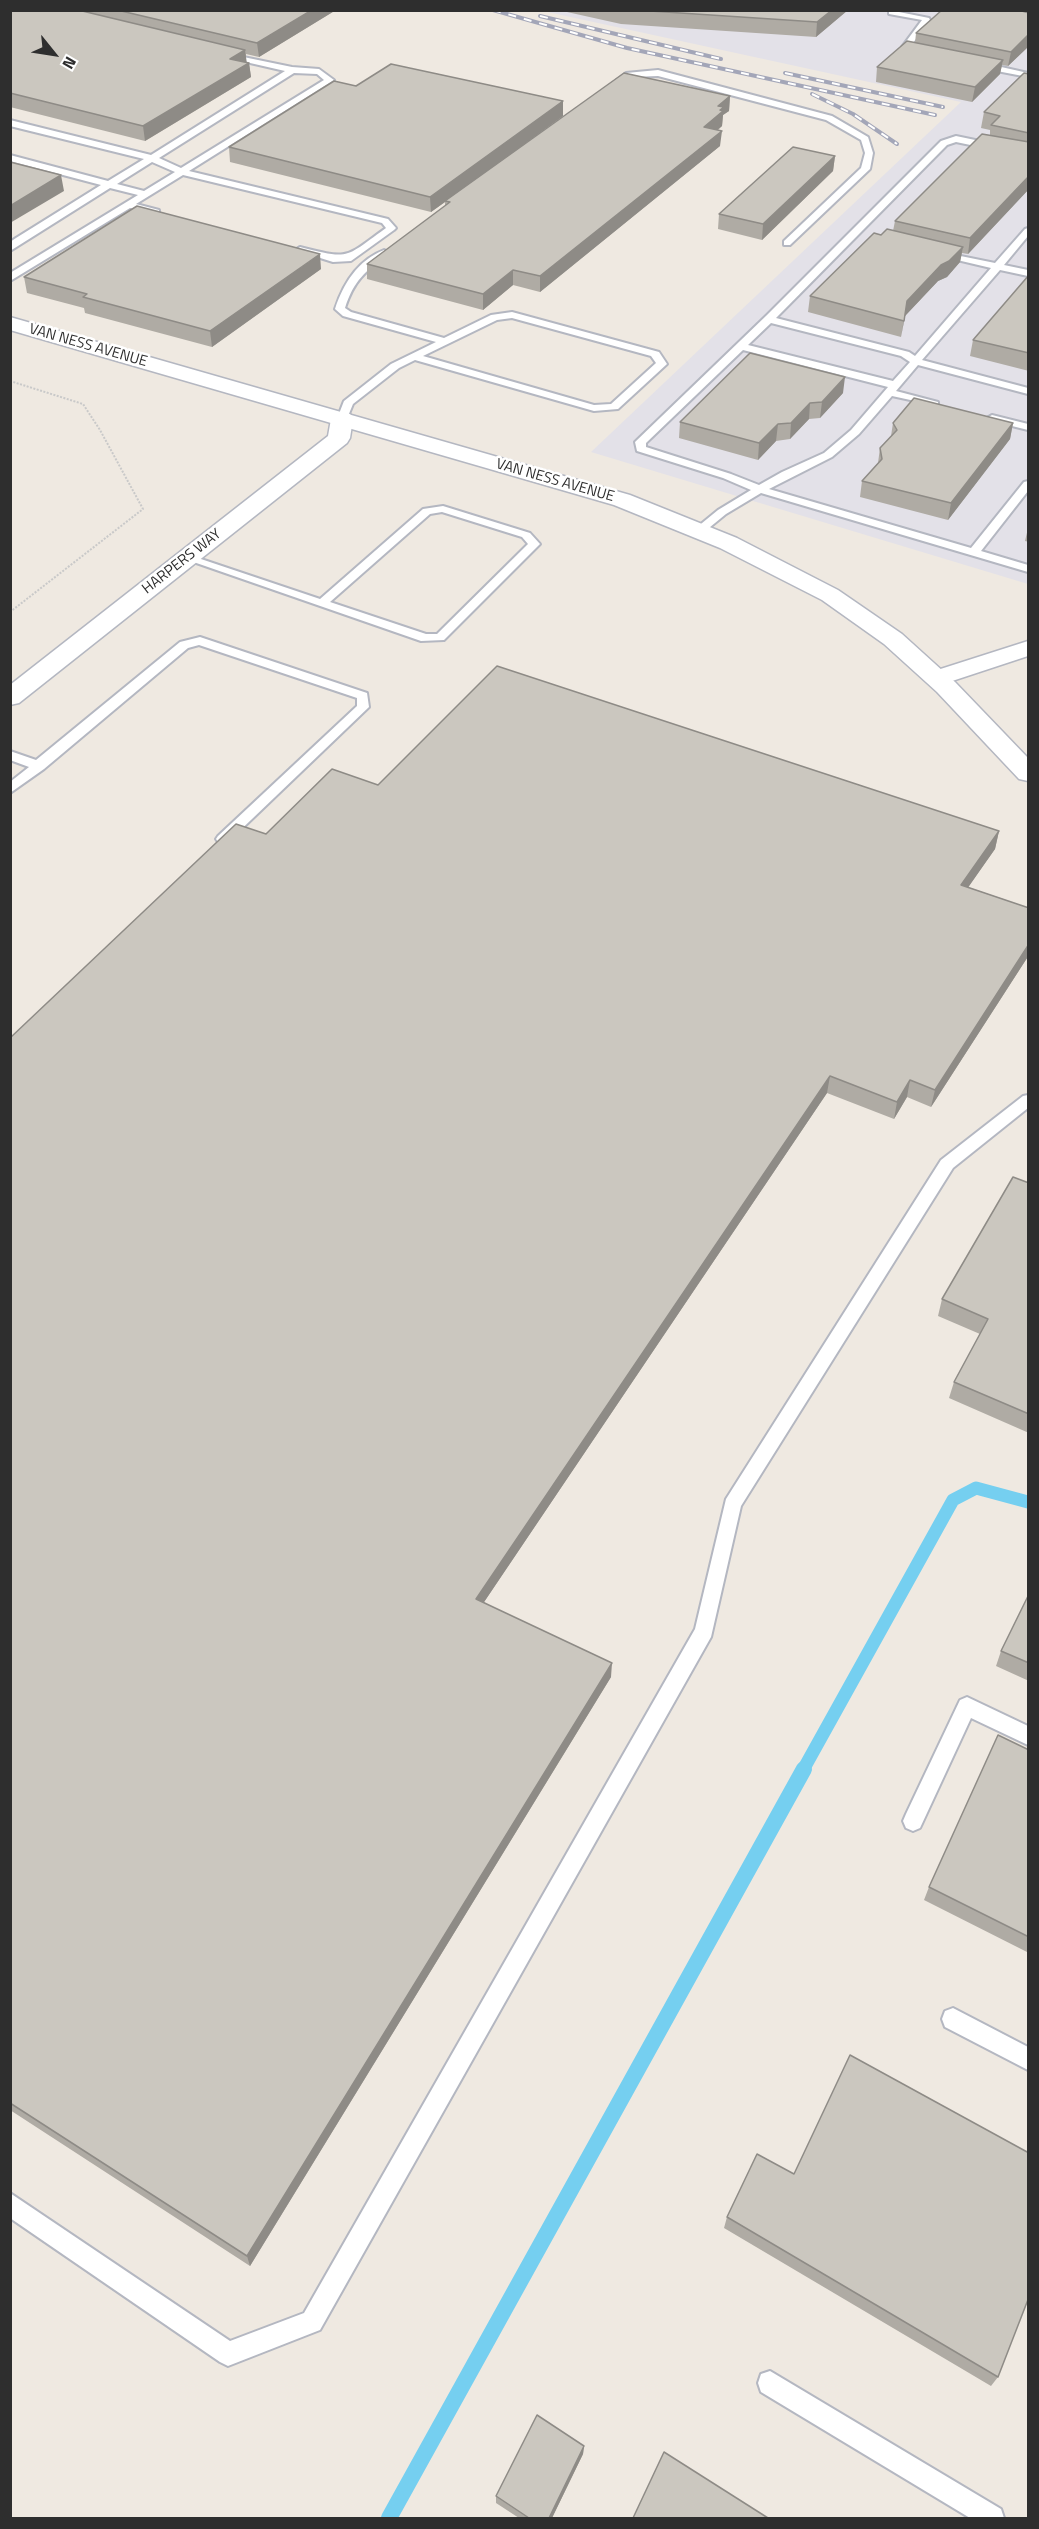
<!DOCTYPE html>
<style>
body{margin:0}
#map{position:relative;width:1039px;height:2529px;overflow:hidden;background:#efe9e1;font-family:"Titillium Web",sans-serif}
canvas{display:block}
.frame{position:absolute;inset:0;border:12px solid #2e2e2e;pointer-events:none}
.north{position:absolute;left:24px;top:24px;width:60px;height:60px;-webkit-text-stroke:4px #fff;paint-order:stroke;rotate:120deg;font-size:16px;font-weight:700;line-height:24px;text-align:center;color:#2e2e2e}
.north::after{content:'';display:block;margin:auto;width:21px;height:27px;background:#2e2e2e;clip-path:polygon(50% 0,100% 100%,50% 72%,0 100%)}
</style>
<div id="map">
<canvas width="1039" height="2529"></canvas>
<div class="frame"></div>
<div class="north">N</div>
</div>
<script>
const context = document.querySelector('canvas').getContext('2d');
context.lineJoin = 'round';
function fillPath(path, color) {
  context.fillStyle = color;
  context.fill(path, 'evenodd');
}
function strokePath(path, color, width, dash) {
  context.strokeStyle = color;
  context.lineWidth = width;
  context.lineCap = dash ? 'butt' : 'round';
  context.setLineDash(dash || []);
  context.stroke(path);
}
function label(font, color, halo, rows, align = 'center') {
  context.font = font + ' "Titillium Web",sans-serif';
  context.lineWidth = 5;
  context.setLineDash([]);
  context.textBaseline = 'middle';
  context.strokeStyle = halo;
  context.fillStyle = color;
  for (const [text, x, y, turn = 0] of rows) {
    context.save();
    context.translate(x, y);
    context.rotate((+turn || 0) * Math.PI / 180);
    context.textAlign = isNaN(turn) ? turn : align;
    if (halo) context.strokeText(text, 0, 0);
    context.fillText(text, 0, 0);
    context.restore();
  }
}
const industrial = new Path2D(`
 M543,11H1028V584L591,452L961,102Z`);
const streamFar1 = new Path2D(`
 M803,1770L953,1500L976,1488L1028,1502`);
const stream = new Path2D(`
 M389,2518L804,1769`);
const path = new Path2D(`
 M10,381L83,404L100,430L143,509L10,612`);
const lane = new Path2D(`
 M889,10L929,18L930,20L910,47V49L919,51V55L903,53L902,47L922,20L889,14Z
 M224,53L292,67L319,69L334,80L189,171L388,219L396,228L394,230L351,261L333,262L295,250L300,247C351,260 344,258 386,228L382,223L183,175L136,204L159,210V214L130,208L10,281V273L138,195L110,188L10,251V242L16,238L101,185L10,161V155L108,181L144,159L10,126V120L151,155L285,71L224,57ZM294,73L317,74L324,80L181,168L159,158ZM152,162L175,172L144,191L117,184Z
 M979,62L1028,73V77L976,67L975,65Z
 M658,70L832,116L868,137L873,153L870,169L790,245H784V241L861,168L865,153L861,140L826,120L658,76L631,77L616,88L609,86L626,73Z
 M956,136L1028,151V157L956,142L947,145L776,318L909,352L915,356L991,268L936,255V251L995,263L1025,229L1028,228V236L1004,265L1028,270V276L1000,270L922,360L1028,388V394L918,365L896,391L938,402V406L892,396L859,434L832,457L769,489L971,548L1024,482L1028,481V491L981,551L1028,565V572L761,493L726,514L704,532H696V528L718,510L751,490L723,478L637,451L635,442L767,315L941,141ZM771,323L901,356L910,362L893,381L748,345ZM743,350L888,387L851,430L824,453L782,472L759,485L731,474L646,447V443Z
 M384,250L389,253L387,255C365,272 354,280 345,308L351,312L444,338L491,315L512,312L659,352L667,364L618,409L594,411L415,360L399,368L353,404L346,421H338L337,419L344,401L391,364L436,342L343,316L335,309C343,284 358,260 384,250ZM512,318L651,356L656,363L611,404L594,405L423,356L497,320Z
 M992,415L1028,424V430L988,420L987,418Z
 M443,506L530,533L540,544L444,640L421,641L182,558L188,554L192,556L320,599L423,509ZM442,512L522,537L528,544L437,634H426L330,602L430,514Z
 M200,637L367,693L369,707L228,842H218L216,839L218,836L357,706V698L199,645L188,648L44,769L10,793V782L29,767L10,760V751L36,760L180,642Z
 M1028,1095V1108L953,1168L741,1506L711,1637L320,2330L228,2366L220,2362L10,2218V2193L230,2341L304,2313L695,1629L726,1499L941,1160L1023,1096Z
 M967,1697L1028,1726V1745L971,1718L920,1828L913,1831L906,1828L903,1821L906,1814L960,1700Z
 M953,2008L1028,2047V2070L945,2027L942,2019L945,2011Z
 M770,2371L1001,2509L1004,2518H970L761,2392L758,2383L761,2374Z`);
const street = new Path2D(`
 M342,413L350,414L353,419L350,438L347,443L19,703L10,705V685L328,436L331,419L334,414Z
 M1028,641V656L937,686L928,683L924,678L928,673Z`);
const secondary = new Path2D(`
 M10,317L630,495L737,538L838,590L902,634L955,682L1028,758V781L1019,779L937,692L884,644L822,600L720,548L614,505L10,330Z`);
const rail = new Path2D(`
 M493,10L627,48L935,115
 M540,16L721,59
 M785,73L943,107
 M812,94L853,114L897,144`);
const wall = new Path2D(`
 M10,10H336L259,57L246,54V62L249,63L251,77L145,141L10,107Z
 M558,10H848L816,37L621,24Z
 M942,10H1029V46L1008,66L1002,65L1000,74L972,102L876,82L877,67L915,43L916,33Z
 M1029,74V189L968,254L962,253L960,262L947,277L938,281L905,316L901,337L808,312L810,296L881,235L893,231L895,221L990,135V130L981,128L984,112Z
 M356,86L563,101V116L526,143L730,96L729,111L723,115L722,126L718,130L720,146L540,292L513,285L483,310L367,279V264L445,206V202L431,212L230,162L229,147Z
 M835,156L833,171L762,240L718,229L719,214Z
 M321,269L212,347L85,313L84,308L27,293L24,277Z
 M1029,275V371L970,356L973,340Z
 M843,393L820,418L809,419L790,439L776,441L758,460L679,438L680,422Z
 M893,423H1013L1010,439L948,520L860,497L862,481L878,463L880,448L891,436Z
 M1029,524V542L1025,541Z
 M999,831L995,849L968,887L1029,908V955L931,1107L907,1097L894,1119L827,1093L484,1602L611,1677L250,2266L10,2110V1038L266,834Z
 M1029,1183V1433L949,1398L954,1382L980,1334L938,1316L942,1299Z
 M1029,1594V1681L996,1666L1001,1651Z
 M1029,1750V1953L924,1900L929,1887Z
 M727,2217L998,2377L991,2386L724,2228Z
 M584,2446L583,2454L552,2518H519L496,2503V2496Z`);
const shadedWall = new Path2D(`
 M312,10H336L259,57L257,43Z
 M832,10H848L816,37L817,22Z
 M1029,34V46L1008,66L1011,52Z
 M245,50L247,64L230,59Z
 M1003,60L1000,74L972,102L975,87Z
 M249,63L251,77L145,141L143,126Z
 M730,96L729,111L723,115L722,126L703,142L704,127L718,106Z
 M563,101V116L446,201H445V202L431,212L430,197Z
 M722,131L720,146L540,292V276Z
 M835,156L833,171L762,240L763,224Z
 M61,175L64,191L10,223V206Z
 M1029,176V189L968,254L970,238Z
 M963,247L960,262L947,277L938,281L905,316L901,337L907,301L941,265Z
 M320,254L321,269L212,347L210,331Z
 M513,270V285L483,310V294Z
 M845,377L843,393L820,418L822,402Z
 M810,403L809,419L790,439L791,423Z
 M1013,423L1010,439L948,520L951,503Z
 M778,424L776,441L758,460L759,443Z
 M999,831L995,849L958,902L961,885Z
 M1029,944V955L931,1107L935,1090Z
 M830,1076L827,1093L476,1614V1599Z
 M910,1080L907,1097L894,1119L897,1102Z
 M612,1663L611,1677L250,2266L247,2256Z
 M584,2446L583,2454L552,2518H549Z`);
const building = new Path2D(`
 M10,10H78L245,50L230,59L249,63L143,126L10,93Z
 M117,10H312L257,43Z
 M635,10H832L817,22Z
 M942,10H1018L1029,13V34L1011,52L916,33Z
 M907,41L1003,60L975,87L877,67Z
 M391,64L563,101L430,197L229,147L334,81L356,86Z
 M624,73L730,96L718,106L724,107L720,110L723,111L704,127L722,131L540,276L513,270L483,294L367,264L450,202L445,201Z
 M1024,73L1029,74V133L991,125L1000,116L984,112Z
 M982,134L1029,142V176L970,238L895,221Z
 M793,147L835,156L763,224L719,214Z
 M10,162L61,175L10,206Z
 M137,206L320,254L210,331L83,297L87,294L24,277Z
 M887,229L963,247L949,261L941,265L907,301L904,321L810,296L874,233L881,235Z
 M1029,275V353L973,340Z
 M750,353L845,377L822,402L810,403L791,423L778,424L759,443L680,422Z
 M914,398L1013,423L951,503L862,481L882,459L880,448L897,430L893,423Z
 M497,666L999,831L961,885L1029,908V944L935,1090L910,1080L897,1102L830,1076L476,1599L612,1663L247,2256L10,2103V1038L236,824L266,834L332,769L378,785Z
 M1013,1177L1029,1183V1414L954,1382L988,1319L942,1299Z
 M1029,1594V1663L1001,1651Z
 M998,1735L1029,1750V1937L929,1887Z
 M850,2055L1029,2153V2297L998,2377L727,2217L757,2154L794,2174Z
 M537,2415L584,2446L549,2518H529L496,2496Z
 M664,2452L768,2518H633Z`);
const farStreetnames = [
 ["VAN NESS AVENUE",88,346,16],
 ["VAN NESS AVENUE",555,481,16],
 ["HARPERS WAY",182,562,-38]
];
fillPath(industrial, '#e3e1e8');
strokePath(streamFar1, '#75cff0', 13);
strokePath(stream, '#75cff0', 16);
strokePath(lane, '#b4b7c1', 4);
strokePath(street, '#b4b7c1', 3);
strokePath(secondary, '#b4b7c1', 3);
strokePath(path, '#c9c9c9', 2, [2, 1.5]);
fillPath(lane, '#fff');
fillPath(street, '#fff');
fillPath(secondary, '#fff');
strokePath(rail, '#a3a6b8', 4);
strokePath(rail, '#fff', 2, [8]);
fillPath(wall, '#afaba4');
fillPath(shadedWall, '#8e8b86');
fillPath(building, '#cbc7bf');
strokePath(building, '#8e8b86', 1.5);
label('15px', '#2e2e2e', '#fff', farStreetnames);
</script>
